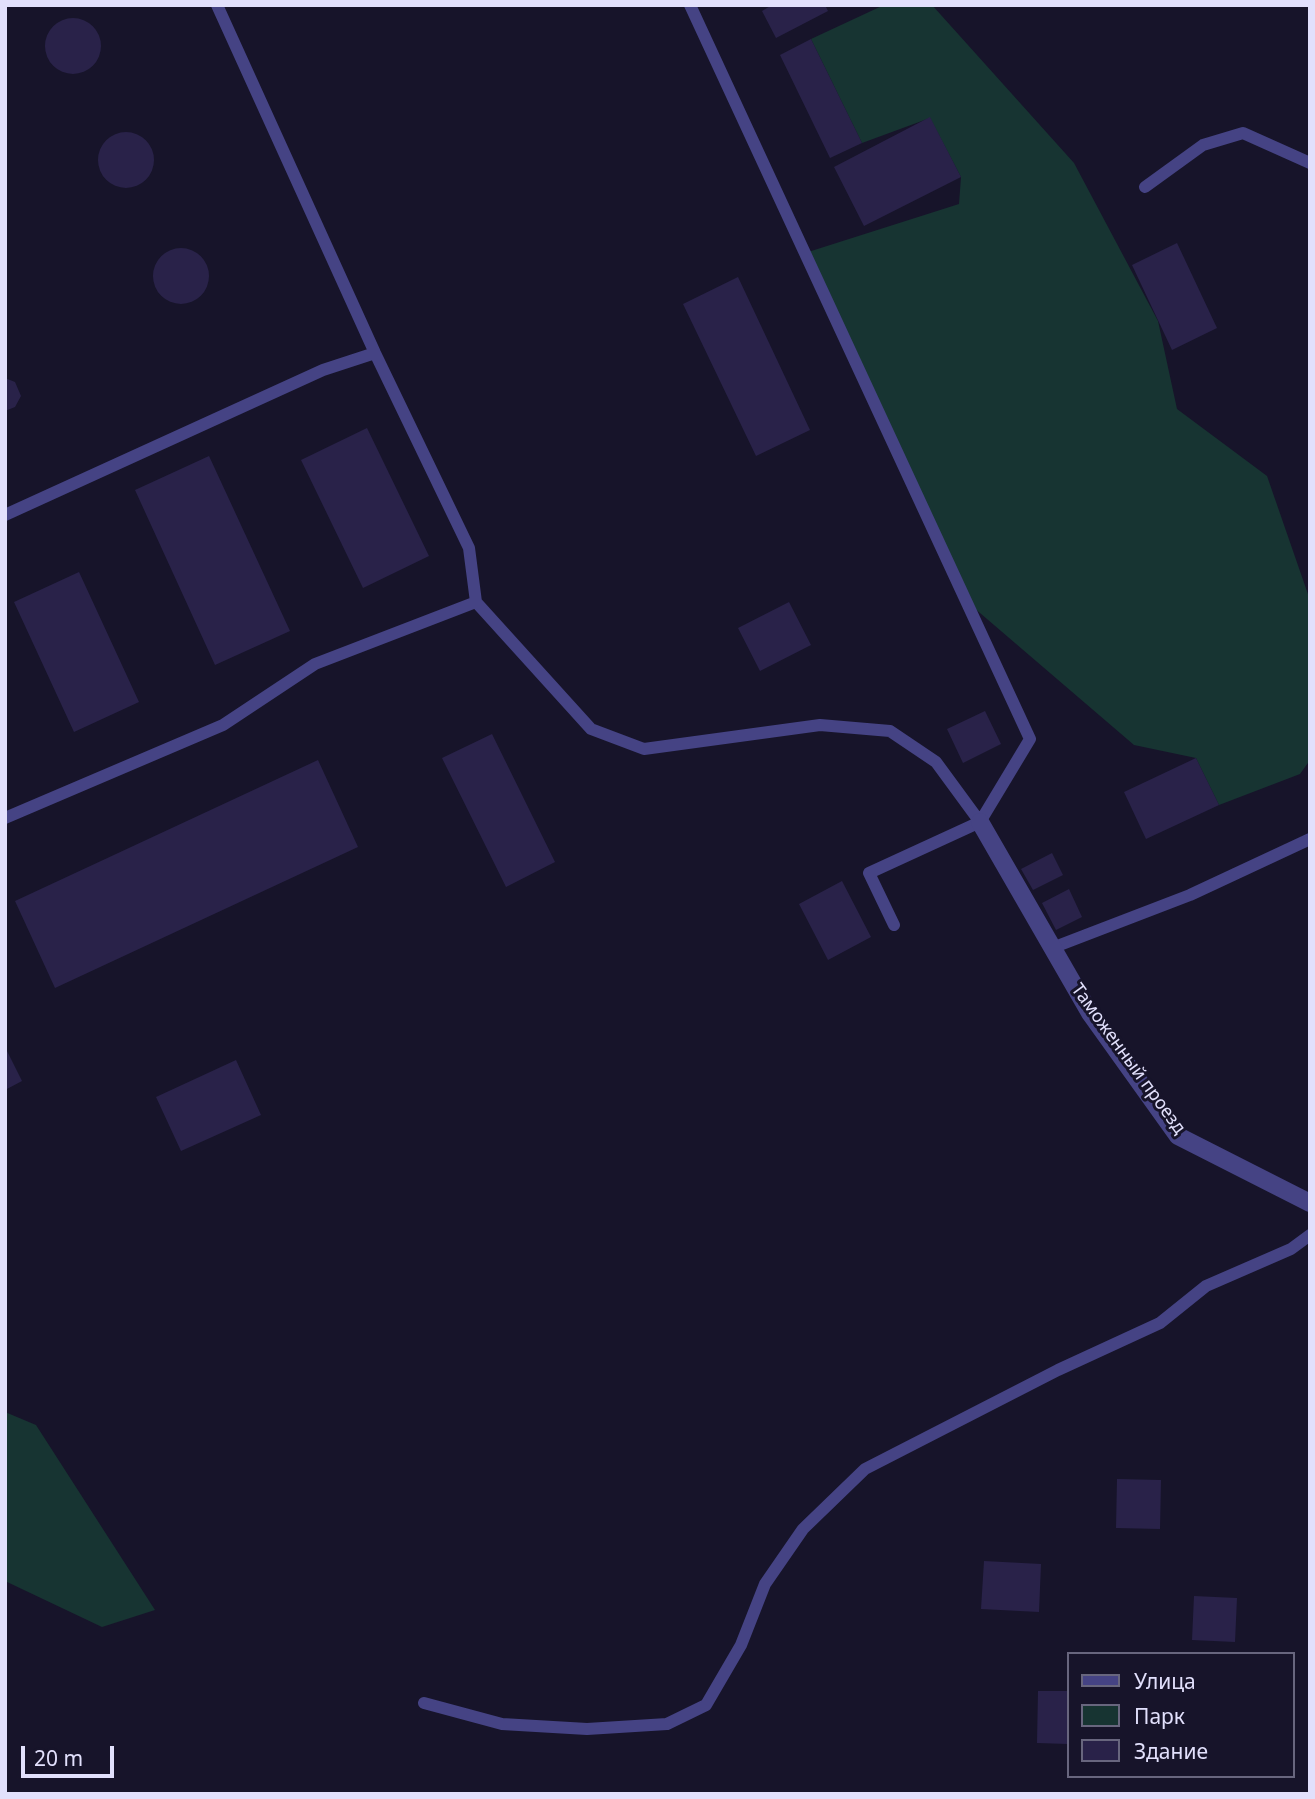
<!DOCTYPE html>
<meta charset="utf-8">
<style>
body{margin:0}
#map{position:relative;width:1315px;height:1799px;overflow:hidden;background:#17142a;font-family:"Noto Sans",sans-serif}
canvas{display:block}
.frame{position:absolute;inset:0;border:7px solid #e2e0fc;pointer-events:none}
.legend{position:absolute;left:1067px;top:1652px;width:228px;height:126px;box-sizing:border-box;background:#17142a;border:2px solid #68667e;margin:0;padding:9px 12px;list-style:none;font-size:21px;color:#e2e0fc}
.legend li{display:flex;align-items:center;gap:14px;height:35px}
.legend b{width:35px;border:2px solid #68667e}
.scale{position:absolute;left:21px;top:1746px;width:93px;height:32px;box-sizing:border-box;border:4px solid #e2e0fc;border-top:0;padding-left:9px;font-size:21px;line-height:24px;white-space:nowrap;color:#e2e0fc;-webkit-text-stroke:5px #17142a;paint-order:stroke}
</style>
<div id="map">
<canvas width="1315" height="1799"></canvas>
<div class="frame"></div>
<ul class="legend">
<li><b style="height:9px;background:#454384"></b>Улица</li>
<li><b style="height:19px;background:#173432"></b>Парк</li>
<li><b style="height:19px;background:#292249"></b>Здание</li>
</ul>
<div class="scale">20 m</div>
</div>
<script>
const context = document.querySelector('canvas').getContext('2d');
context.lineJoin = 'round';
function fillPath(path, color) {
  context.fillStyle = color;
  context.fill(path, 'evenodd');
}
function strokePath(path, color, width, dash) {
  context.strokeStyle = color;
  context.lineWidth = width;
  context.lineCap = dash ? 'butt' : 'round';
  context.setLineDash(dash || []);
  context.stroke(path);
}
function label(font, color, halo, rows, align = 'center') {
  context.font = font + ' "Noto Sans",sans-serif';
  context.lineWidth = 6;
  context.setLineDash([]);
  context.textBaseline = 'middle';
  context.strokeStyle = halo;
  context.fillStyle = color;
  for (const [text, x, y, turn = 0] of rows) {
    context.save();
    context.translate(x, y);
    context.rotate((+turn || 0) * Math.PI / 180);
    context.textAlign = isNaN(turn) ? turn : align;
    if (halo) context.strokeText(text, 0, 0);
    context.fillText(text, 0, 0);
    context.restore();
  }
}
const green = new Path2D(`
 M884,5H932L1074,163L1158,321L1177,409L1267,476L1310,600V760L1300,774L1219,805L1196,758L1134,745L966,601L805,253L959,204L961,177L930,118L862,143L811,39Z
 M5,1412L36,1425L155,1610L102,1627L5,1581Z`);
const building = new Path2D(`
 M772,5H825L828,11L776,38L762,11Z
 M45 46a28 28 0 1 1 56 0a28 28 0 1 1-56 0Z
 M811,39L862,143L830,158L780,55Z
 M930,117L961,177L864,226L834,167Z
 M98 160a28 28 0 1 1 56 0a28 28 0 1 1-56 0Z
 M1177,243L1217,328L1172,350L1132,265Z
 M153 276a28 28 0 1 1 56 0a28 28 0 1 1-56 0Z
 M738,277L810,430L756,456L683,304Z
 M5,378L15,382L21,396L15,407L5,411Z
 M367,428L429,556L363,588L301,460Z
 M209,456L290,631L215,665L135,490Z
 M79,572L139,702L74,732L14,602Z
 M789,602L811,645L760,671L738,628Z
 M985,711L1001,744L963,763L947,729Z
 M492,734L555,862L506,887L442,758Z
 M1196,758L1219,805L1146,839L1124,792Z
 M318,760L358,847L55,988L15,901Z
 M1052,853L1063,875L1033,890L1021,869Z
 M842,881L871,937L828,960L799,904Z
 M1069,889L1082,917L1056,930L1042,903Z
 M5,1047L22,1081L5,1090Z
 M236,1060L261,1115L181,1151L156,1097Z
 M1117,1479L1161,1480L1160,1529L1116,1528Z
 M984,1561L1041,1564L1039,1612L981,1609Z
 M1194,1596L1237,1598L1235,1642L1192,1640Z
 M1038,1691H1068V1744L1037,1743Z`);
const service = new Path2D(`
 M217,5L375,353L469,548L476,602L591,729L644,749L820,725L890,731L936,762L980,822
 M690,5L1030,739L980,822L869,873L894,925
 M1145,187L1203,145L1243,133L1310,163
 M5,515L323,370L375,353
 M5,818L223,725L315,664L476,602
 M1052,948L1190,895L1310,839
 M424,1703L502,1724L587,1729L667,1724L706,1705L741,1645L765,1584L803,1529L865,1469L1058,1370L1160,1323L1206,1286L1291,1249L1310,1235`);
const minor = new Path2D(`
 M980,822L1090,1013L1178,1136L1310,1203`);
const streetNames = [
 ["Таможенный проезд",1128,1059,54]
];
fillPath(green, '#173432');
fillPath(building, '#292249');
strokePath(service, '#454384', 12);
strokePath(minor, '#454384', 18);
label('18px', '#e2e0fc', '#17142a', streetNames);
</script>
